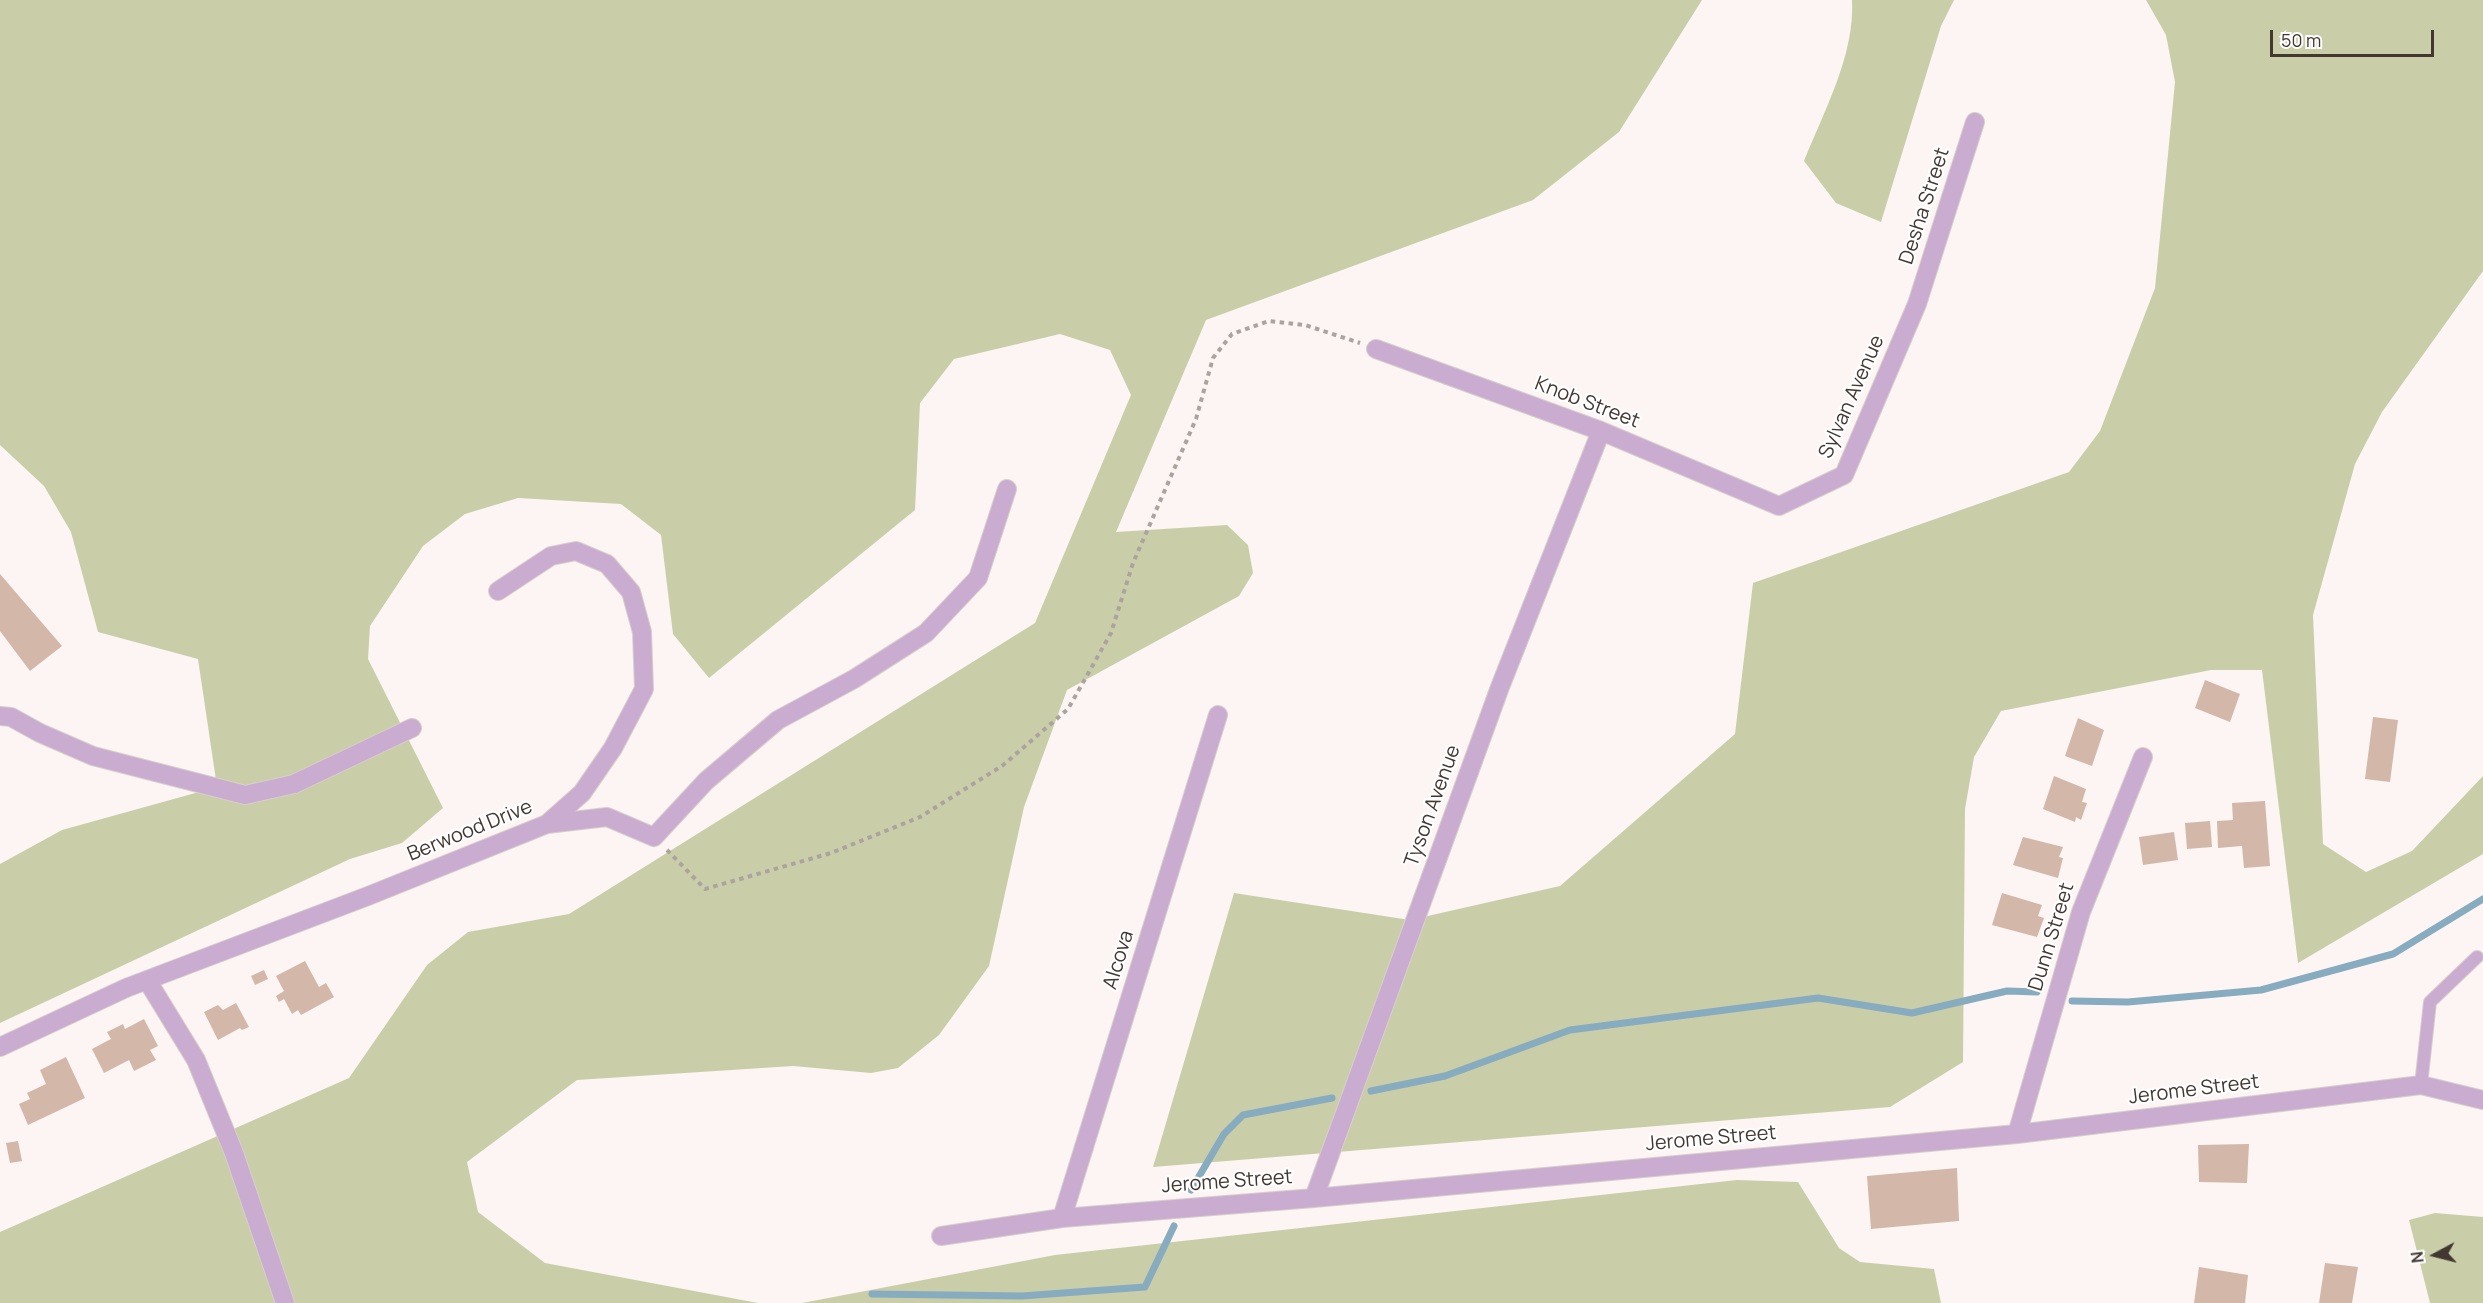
<!DOCTYPE html>
<style>
body{margin:0}
#map{position:relative;width:2483px;height:1303px;overflow:hidden;background:#fcf5f3;font-family:Manrope,sans-serif}
canvas{display:block}
.north{position:absolute;left:2405px;top:1225px;width:60px;height:60px;-webkit-text-stroke:4px #fff;paint-order:stroke;rotate:263deg;font-size:16px;font-weight:700;line-height:24px;text-align:center;color:#433732}
.north::after{content:'';display:block;margin:auto;width:21px;height:27px;background:#433732;clip-path:polygon(50% 0,100% 100%,50% 72%,0 100%)}
.scale{position:absolute;left:2270px;top:30px;width:164px;height:27px;box-sizing:border-box;border:3px solid #433732;border-top:0;padding-left:8px;font-size:18px;line-height:21px;white-space:nowrap;color:#433732;-webkit-text-stroke:4px #fff;paint-order:stroke}
</style>
<div id="map">
<canvas width="2483" height="1303"></canvas>
<div class="north">N</div>
<div class="scale">50 m</div>
</div>
<script>
const context = document.querySelector('canvas').getContext('2d');
context.lineJoin = 'round';
function fillPath(path, color) {
  context.fillStyle = color;
  context.fill(path, 'evenodd');
}
function strokePath(path, color, width, dash) {
  context.strokeStyle = color;
  context.lineWidth = width;
  context.lineCap = dash ? 'butt' : 'round';
  context.setLineDash(dash || []);
  context.stroke(path);
}
function label(font, color, halo, rows, align = 'center') {
  context.font = font + ' Manrope,sans-serif';
  context.lineWidth = 4.5;
  context.setLineDash([]);
  context.textBaseline = 'middle';
  context.strokeStyle = halo;
  context.fillStyle = color;
  for (const [text, x, y, turn = 0] of rows) {
    context.save();
    context.translate(x, y);
    context.rotate((+turn || 0) * Math.PI / 180);
    context.textAlign = isNaN(turn) ? turn : align;
    if (halo) context.strokeText(text, 0, 0);
    context.fillText(text, 0, 0);
    context.restore();
  }
}
const green = new Path2D(`
 M0,0H1702L1619,132L1533,200L1206,320L1116,532L1227,525L1248,545L1253,573L1239,596L1067,690L1024,807L989,966L939,1035L898,1068L871,1073L793,1066L577,1080L467,1162L478,1212L545,1263L758,1303H0V1232L349,1078L427,965L468,932L569,914L1035,623L1131,395L1110,350L1060,334L954,359L920,403L915,510L709,678L673,634L661,535L621,504L518,498L465,514L423,546L370,626L368,659L443,808L402,843L350,859L0,1023V864L62,830L217,787L198,659L98,632L71,532L44,486L0,445Z
 M1852,0H1954L1941,26L1881,222L1836,203L1804,161C1824,111 1855,55 1852,0Z
 M2146,0H2483V271L2382,412L2355,464L2313,615L2323,844L2366,872L2412,851L2483,776V854L2298,963L2262,670H2211L2001,711L1974,757L1965,809L1963,1062L1890,1107L1153,1167L1234,893L1410,920L1560,886L1735,734L1753,583L2069,472L2100,431L2155,288L2175,82L2166,35Z
 M1737,1180L1798,1182L1839,1248L1860,1262L1934,1269L1941,1303H802L1055,1255Z
 M2435,1213L2483,1217V1303H2430L2409,1220Z`);
const stream = new Path2D(`
 M2072,1001L2128,1002L2261,990L2393,954L2483,899
 M1371,1091L1445,1076L1570,1030L1818,998L1912,1013L2007,991L2037,992
 M1191,1190L1224,1134L1243,1115L1332,1098
 M872,1294L1022,1296L1145,1287L1174,1226`);
const building = new Path2D(`
 M0,574L62,646L30,671L0,631Z
 M2205,680L2240,694L2230,722L2195,708Z
 M2373,717L2398,720L2390,782L2365,779Z
 M2078,718L2104,730L2092,766L2065,756Z
 M2054,776L2086,789L2082,802L2087,803L2081,820L2076,817L2075,822L2043,809Z
 M2265,801L2270,866L2244,868L2242,846L2218,848L2217,821L2233,820L2232,803Z
 M2210,821L2212,847L2187,849L2185,823Z
 M2174,832L2178,860L2143,865L2139,837Z
 M2023,837L2063,847L2059,857L2063,858L2058,878L2013,865Z
 M2002,893L2042,905L2038,916L2044,918L2037,937L1992,925Z
 M305,961L319,987L326,983L334,997L301,1015L298,1010L292,1014L284,999L279,1002L276,996L284,991L276,976Z
 M264,970L268,979L255,985L251,976Z
 M236,1003L249,1027L242,1030L240,1028L218,1040L204,1012L218,1005L223,1010Z
 M144,1019L158,1046L150,1050L156,1060L134,1071L129,1060L104,1073L92,1049L111,1039L107,1032L123,1024L125,1029Z
 M66,1057L85,1098L28,1125L19,1104L30,1099L27,1093L46,1084L40,1070Z
 M18,1141L22,1161L10,1163L6,1143Z
 M2249,1144L2247,1183L2199,1182L2198,1145Z
 M1957,1168L1959,1221L1871,1229L1867,1176Z
 M2325,1263L2358,1267L2352,1303H2319Z
 M2199,1267L2248,1275L2245,1303H2194Z`);
const path = new Path2D(`
 M667,850L705,889L831,853L920,817L1002,766L1068,709L1111,633L1133,563L1196,419L1213,358L1232,334L1269,321L1305,325L1360,343`);
const lane = new Path2D(`
 M2421,1085L2430,1002L2477,957`);
const street = new Path2D(`
 M1376,349L1601,431L1779,506L1844,475L1917,304L1975,122
 M498,591L551,556L576,551L607,564L631,592L642,632L644,689L613,748L582,793L547,824
 M0,716L11,717L40,733L93,756L245,795L294,784L412,728
 M147,980L196,1060L234,1153L285,1303
 M0,1047L126,988L368,896L547,824L607,817L654,837L706,781L778,720L854,679L926,633L978,578L1007,489
 M2017,1134L2081,912L2143,757
 M1314,1198L1500,687L1601,431
 M1062,1218L1218,715
 M941,1236L1062,1218L1314,1198L2017,1134L2421,1085L2483,1100`);
const streetNames = [
 ["Desha Street",1925,206,-72],
 ["Sylvan Avenue",1852,397,-66],
 ["Knob Street",1587,403,21],
 ["Tyson Avenue",1433,806,-70],
 ["Berwood Drive",470,831,-22],
 ["Dunn Street",2052,937,-73],
 ["Alcova",1119,960,-73],
 ["Jerome Street",2194,1090,-7],
 ["Jerome Street",1711,1139,-5],
 ["Jerome Street",1227,1182,-4]
];
fillPath(green, '#c9cea9');
strokePath(stream, '#87abbf', 7);
fillPath(building, '#d3b7a9');
strokePath(lane, '#d7cfcc', 14);
strokePath(street, '#d7cfcc', 20);
strokePath(path, '#aca39f', 4, [4.5, 4.5]);
strokePath(lane, '#c9acd0', 12);
strokePath(street, '#c9acd0', 18);
label('20px', '#433732', '#fff', streetNames);
</script>
